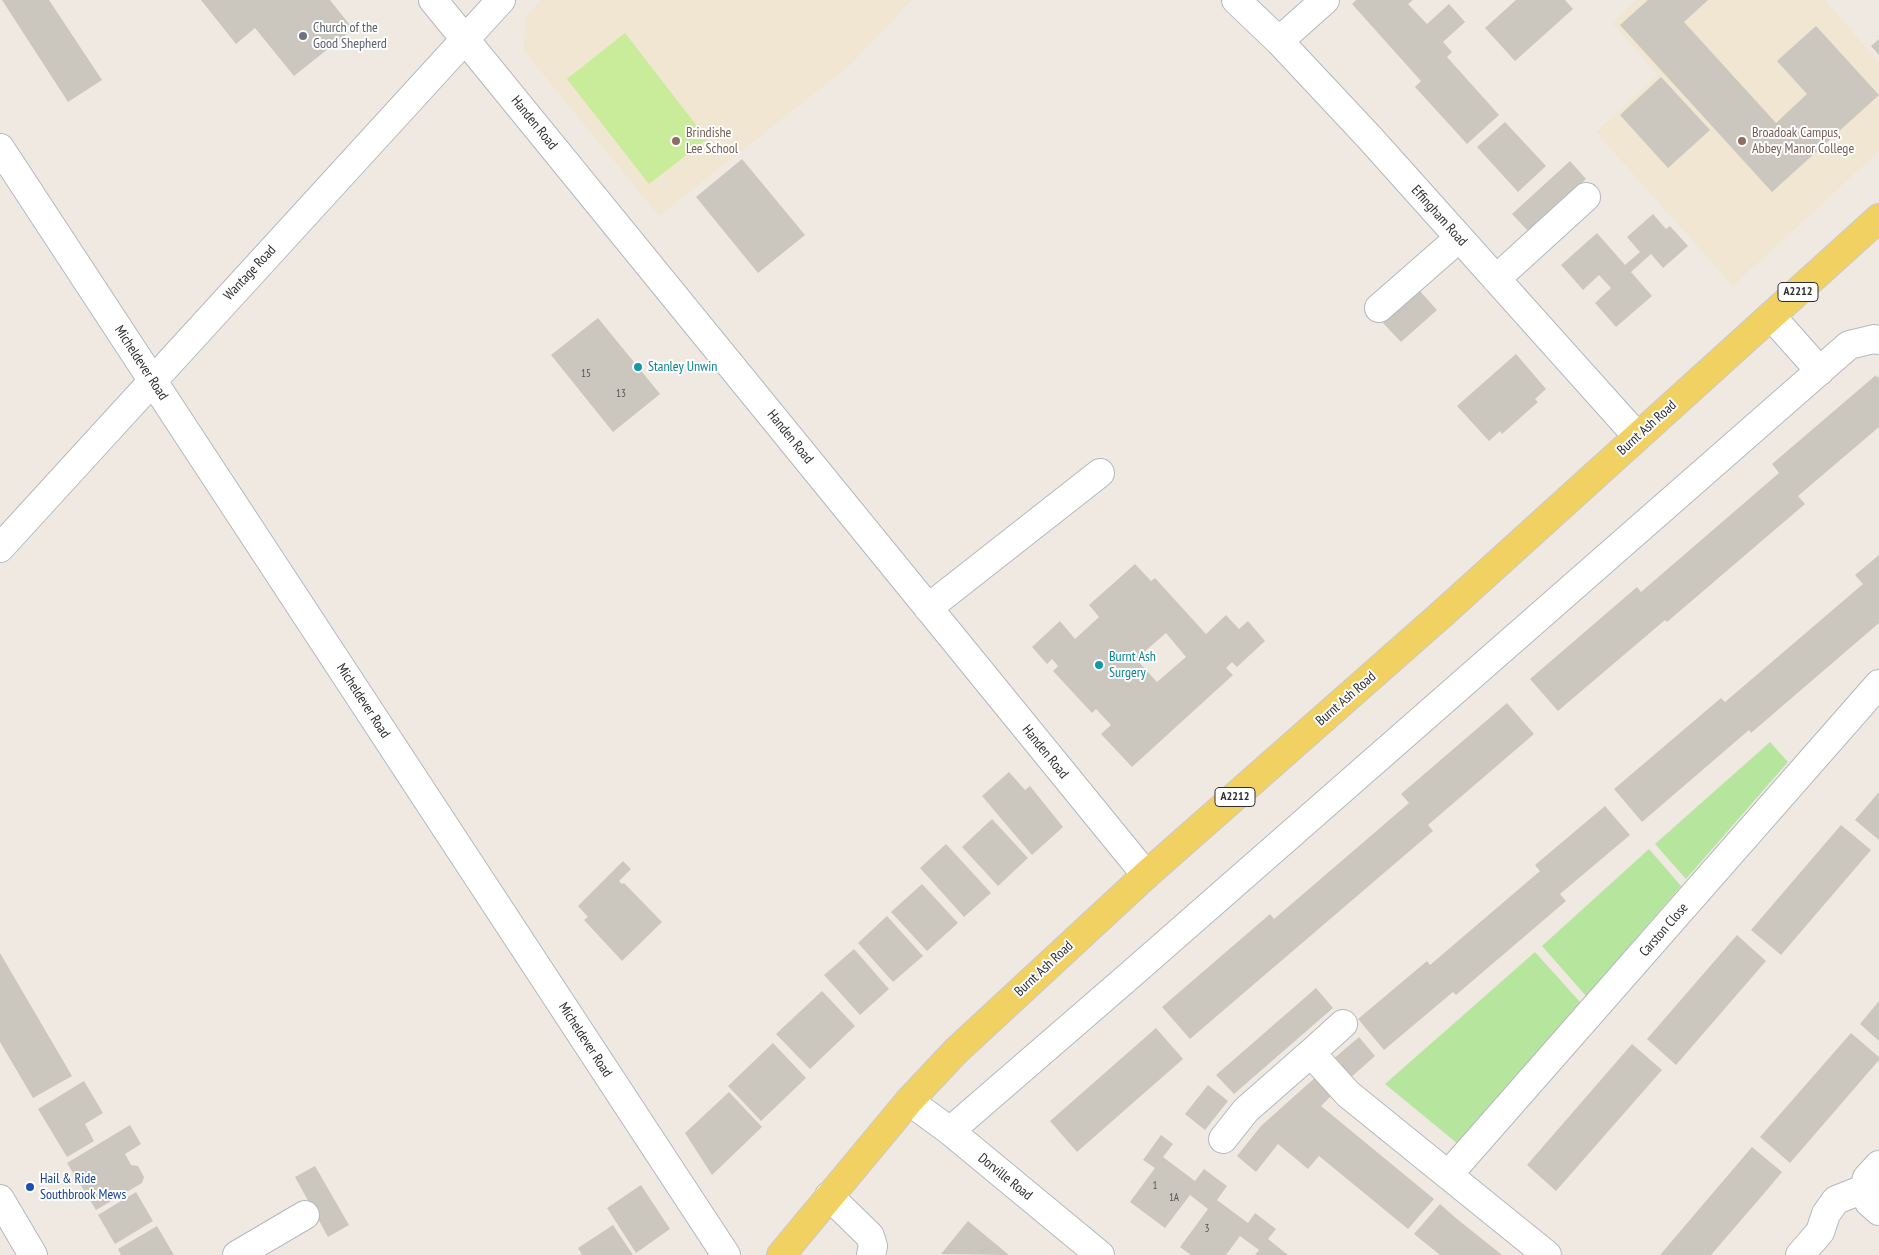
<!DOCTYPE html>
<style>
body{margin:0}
canvas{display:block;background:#efe9e1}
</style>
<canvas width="1879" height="1255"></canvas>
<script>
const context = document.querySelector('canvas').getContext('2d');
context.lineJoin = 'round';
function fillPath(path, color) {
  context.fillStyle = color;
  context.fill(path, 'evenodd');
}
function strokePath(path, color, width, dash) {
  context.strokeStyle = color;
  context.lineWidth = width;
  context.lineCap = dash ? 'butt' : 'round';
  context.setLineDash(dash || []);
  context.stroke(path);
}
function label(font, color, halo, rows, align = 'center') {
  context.font = font + ' "PT Sans Narrow",sans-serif';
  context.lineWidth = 4;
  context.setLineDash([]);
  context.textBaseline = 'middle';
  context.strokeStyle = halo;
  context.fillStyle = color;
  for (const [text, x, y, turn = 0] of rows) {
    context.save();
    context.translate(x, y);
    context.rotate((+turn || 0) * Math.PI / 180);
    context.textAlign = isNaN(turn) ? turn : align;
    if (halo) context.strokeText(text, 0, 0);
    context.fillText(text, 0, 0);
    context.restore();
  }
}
const education = new Path2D(`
 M541,0H912L850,65L659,216L524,51L525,18Z
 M1637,0H1825L1879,63V151L1733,286L1596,132L1658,75L1612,23Z`);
const green = new Path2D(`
 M1770,742L1788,762L1686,879L1655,844Z
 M1649,849L1681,886L1586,996L1542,946Z
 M1535,952L1580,1002L1458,1144L1385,1084Z`);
const pitch = new Path2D(`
 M625,33L707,139L649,184L567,79Z`);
const building = new Path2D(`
 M2,0H49L102,80L68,102Z
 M201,0H330L353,29L294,76L255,28L236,44Z
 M1356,0H1413L1408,4L1427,24L1449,4L1465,22L1443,42L1452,52L1447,57L1499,115L1467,144L1415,87L1421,81L1352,4Z
 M1516,0H1565L1573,9L1515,61L1485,28Z
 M1648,0H1708L1684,22L1776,123L1807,94L1777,61L1816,26L1879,95L1772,192L1620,25Z
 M1879,39V55L1871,46Z
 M1661,77L1710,130L1668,168L1620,115Z
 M1505,122L1546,166L1518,192L1477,147Z
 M742,159L805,235L758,273L696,197Z
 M1570,161L1586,179L1528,231L1512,214Z
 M1653,214L1666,229L1670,226L1688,246L1663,268L1651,254L1631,272L1652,296L1616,327L1595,303L1611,288L1599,275L1583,290L1561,265L1597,233L1625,265L1640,252L1627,237Z
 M1419,290L1437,310L1401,342L1383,323Z
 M598,318L660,394L613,432L551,355Z
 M1516,354L1546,389L1535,399L1538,402L1502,434L1500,431L1489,441L1457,406Z
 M1876,375L1877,378L1879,376V427L1798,496L1805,504L1667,622L1665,620L1558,711L1530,679L1637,587L1641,592L1779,473L1772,464Z
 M1879,555V623L1751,733L1749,730L1642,822L1614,789L1721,698L1725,702L1863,584L1855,575Z
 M1135,564L1151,581L1155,578L1206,634L1226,615L1239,629L1248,621L1265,641L1237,667L1232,662L1226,668L1233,675L1132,767L1101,734L1111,725L1096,709L1092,713L1053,671L1058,666L1052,659L1047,664L1032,647L1060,621L1075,639L1099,617L1089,605ZM1166,633L1186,657L1157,682L1136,659Z
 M1507,703L1534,734L1428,825L1433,831L1190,1039L1162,1007L1270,914L1274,919L1409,803L1401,794Z
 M1009,772L1025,790L1030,786L1063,827L1032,855L982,796Z
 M1879,792V840L1855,820Z
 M1605,806L1630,835L1560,894L1566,901L1456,995L1453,992L1384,1050L1358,1019L1427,961L1430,965L1540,871L1535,865Z
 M992,819L1028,858L998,886L962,847Z
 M1841,825L1871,850L1781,955L1751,930Z
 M946,844L991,893L964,917L920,868Z
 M623,861L631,869L619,881L622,884L624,883L662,922L622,961L584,920L588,917L578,906Z
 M922,884L958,923L927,951L891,912Z
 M887,916L923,956L893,982L858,943Z
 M1737,935L1766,961L1676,1065L1647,1039Z
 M854,949L889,989L860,1015L824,975Z
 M0,953L72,1076L33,1098L0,1042Z
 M1316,988L1333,1008L1234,1094L1216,1075Z
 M822,991L855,1026L810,1069L776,1034Z
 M1879,1001V1041L1860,1024Z
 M1156,1028L1183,1059L1077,1152L1050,1121Z
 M1851,1033L1879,1057V1060L1790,1163L1760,1137Z
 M1359,1037L1375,1056L1348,1080L1331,1061Z
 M773,1043L806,1078L761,1121L728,1086Z
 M1632,1044L1662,1070L1556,1191L1527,1165Z
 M1318,1075L1334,1093L1321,1106L1434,1199L1408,1229L1319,1156L1308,1169L1278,1144L1256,1172L1237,1156L1261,1126Z
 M84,1081L103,1113L85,1124L94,1141L67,1157L38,1109Z
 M1208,1085L1228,1101L1205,1130L1185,1114Z
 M729,1092L762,1127L712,1175L685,1133Z
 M130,1125L141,1144L125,1154L131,1165L138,1166L144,1177L142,1183L96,1210L67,1163Z
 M1161,1135L1173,1144L1163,1157L1195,1181L1204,1169L1216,1178L1227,1186L1217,1200L1248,1223L1255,1213L1276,1229L1268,1239L1288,1255H1255L1259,1250L1240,1236L1226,1255H1191L1180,1247L1208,1209L1190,1195L1165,1228L1130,1202L1155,1168L1143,1160Z
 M1752,1147L1782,1172L1767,1190L1711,1255H1660Z
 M315,1166L349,1225L328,1237L295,1177Z
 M641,1185L670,1229L636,1253L607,1208Z
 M136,1192L153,1221L115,1244L98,1215Z
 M1440,1204L1457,1219L1502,1255H1440L1414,1234Z
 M968,1221L1009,1255L941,1254Z
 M613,1225L633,1255H582L578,1248Z
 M157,1226L174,1255H121L118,1249Z`);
const minor = new Path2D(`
 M433,0L1146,875
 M1236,0L1279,41L1369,137L1637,436
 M1279,41L1325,0
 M0,148L726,1255
 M1496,279L1586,197
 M1379,308L1459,238
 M1771,316L1820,371
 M0,548L501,0
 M928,608L1100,473
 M1311,1053L1343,1024
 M909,1101L950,1131L1100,1255
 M950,1131L1128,977L1849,345L1874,339L1879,340
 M1223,1139L1246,1110L1311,1053L1348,1094L1547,1255
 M1448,1175L1879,684
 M1864,1189L1869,1202L1879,1211
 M829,1196L870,1236L873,1246L871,1255
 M0,1199L33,1255
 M237,1255L305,1215
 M1800,1255L1820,1232L1826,1214L1836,1200L1864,1189L1867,1178L1879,1165`);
const major = new Path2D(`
 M781,1255L909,1101L956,1051L1146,875L1442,614L1879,218`);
const markers = [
 [303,36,5,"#6b7280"],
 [676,141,5,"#8d6e63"],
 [1742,141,5,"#8d6e63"],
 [638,367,5,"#0f9aa8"],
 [1099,665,5,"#0f9aa8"],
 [30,1187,5,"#1a4fb4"]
];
const numberNames = [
 ["15",586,374],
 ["13",621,394],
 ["1",1155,1186],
 ["1A",1174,1198],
 ["3",1207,1229]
];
const shields = [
 [1798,292,40],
 [1235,797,40]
];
const shieldNames = [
 ["A2212",1798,292],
 ["A2212",1235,797]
];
const worshipNames = [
 ["Church of the",313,28],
 ["Good Shepherd",313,44]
];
const streetNames = [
 ["Handen Road",534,123,51],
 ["Effingham Road",1439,216,48],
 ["Wantage Road",250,273,-47],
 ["Micheldever Road",141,363,57],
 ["Burnt Ash Road",1647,428,-42],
 ["Handen Road",790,437,51],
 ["Burnt Ash Road",1346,699,-41],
 ["Micheldever Road",363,701,57],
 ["Handen Road",1045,752,51],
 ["Carston Close",1664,930,-49],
 ["Burnt Ash Road",1044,969,-43],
 ["Micheldever Road",585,1040,57],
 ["Dorville Road",1005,1177,39]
];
const educationNames = [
 ["Brindishe",686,133],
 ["Lee School",686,149],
 ["Broadoak Campus,",1752,133],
 ["Abbey Manor College",1752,149]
];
const cultureNames = [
 ["Stanley Unwin",648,367],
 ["Burnt Ash",1109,657],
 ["Surgery",1109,673]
];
const transitNames = [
 ["Hail & Ride",40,1179],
 ["Southbrook Mews",40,1195]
];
fillPath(education, '#f0e6d1');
fillPath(green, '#b6e59e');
fillPath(pitch, '#c9ec9a');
fillPath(building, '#cbc7bf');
strokePath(minor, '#b4b7c1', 30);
strokePath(major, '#c9c9c9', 30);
strokePath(minor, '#fff', 28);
strokePath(major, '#f2d163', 28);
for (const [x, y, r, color] of markers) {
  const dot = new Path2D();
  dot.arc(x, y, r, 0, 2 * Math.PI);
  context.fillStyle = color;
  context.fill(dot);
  strokePath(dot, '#fff', 2);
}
label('11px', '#555452', null, numberNames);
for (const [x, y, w] of shields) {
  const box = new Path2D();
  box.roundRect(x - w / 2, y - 9.5, w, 19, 4);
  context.fillStyle = '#fff';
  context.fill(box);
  strokePath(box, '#2e2e2e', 1);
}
label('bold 12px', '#2e2e2e', null, shieldNames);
label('14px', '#5b616d', '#fff', worshipNames, 'left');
label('14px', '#2e2e2e', '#fff', streetNames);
label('14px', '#785e54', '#fff', educationNames, 'left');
label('14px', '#0d838f', '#fff', cultureNames, 'left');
label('14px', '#164399', '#fff', transitNames, 'left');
</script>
